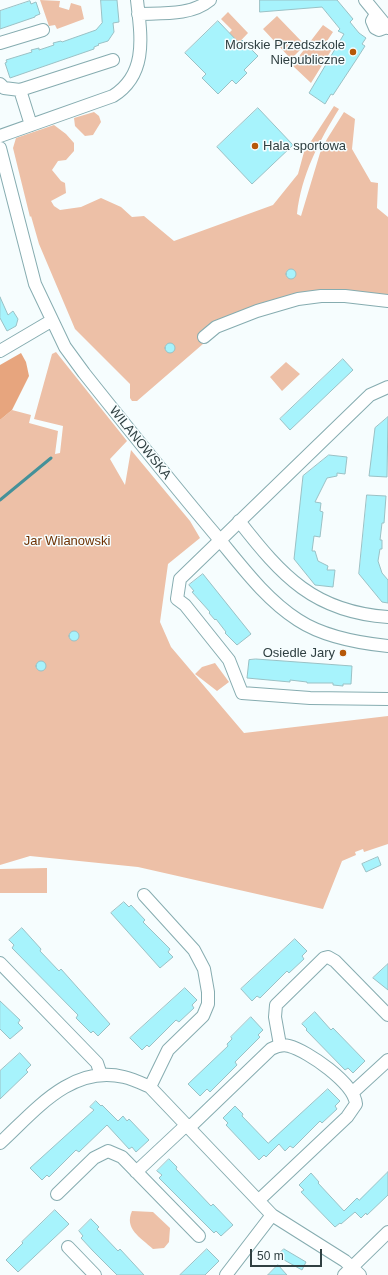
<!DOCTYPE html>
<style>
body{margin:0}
#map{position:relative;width:388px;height:1275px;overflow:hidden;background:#f6fdfe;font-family:Helvetica,sans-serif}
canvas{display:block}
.scale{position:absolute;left:250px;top:1249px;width:72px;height:18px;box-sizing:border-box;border:2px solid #304042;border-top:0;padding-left:5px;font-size:12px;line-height:14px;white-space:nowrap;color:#304042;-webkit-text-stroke:3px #f6fdfe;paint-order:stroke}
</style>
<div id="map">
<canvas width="388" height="1275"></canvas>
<div class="scale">50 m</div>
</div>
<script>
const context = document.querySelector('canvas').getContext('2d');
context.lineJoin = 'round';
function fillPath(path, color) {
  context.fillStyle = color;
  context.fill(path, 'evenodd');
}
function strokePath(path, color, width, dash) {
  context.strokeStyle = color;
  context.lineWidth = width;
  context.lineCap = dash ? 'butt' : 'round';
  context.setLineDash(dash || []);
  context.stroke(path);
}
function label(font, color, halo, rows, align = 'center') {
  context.font = font + ' Helvetica,sans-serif';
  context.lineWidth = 3;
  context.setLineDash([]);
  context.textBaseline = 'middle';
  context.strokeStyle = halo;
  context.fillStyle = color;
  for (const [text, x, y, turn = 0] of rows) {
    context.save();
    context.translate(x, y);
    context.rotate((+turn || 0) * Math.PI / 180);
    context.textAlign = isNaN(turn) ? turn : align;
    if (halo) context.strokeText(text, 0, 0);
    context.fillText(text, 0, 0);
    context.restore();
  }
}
const green = new Path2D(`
 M40,0L60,1L59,7L69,10L71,3L81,6L84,19L57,29L55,25L49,26Z
 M228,12L248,33L231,51L221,41L232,30L221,19Z
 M277,16L305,45L291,59L263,29Z
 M323,25L333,32L327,41L334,46L311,83L293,66V64Z
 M334,106L339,109C319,141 301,176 297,214L301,216L320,153L327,139L344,112L355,119L352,149L371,182L378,183L377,208L388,217V306L328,301L291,305L218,331L137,401H132L130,398V384L75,329L39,244L31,216L30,217L13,148L16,138L54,125L66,134L74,143V151L66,160L58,161L52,170L61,181L65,183L66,193L51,201L54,206L60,210L81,207L101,198L121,207L132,217L144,216L174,241L273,205L298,174L304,152Z
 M94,112L99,116L101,122L93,135L85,136L75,126L74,118Z
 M56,352L127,441L110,459L125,485L131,450L190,521L200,538L168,564L160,622L171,647L244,733L388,716V844L364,852L363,849L355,852L356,855L342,861L323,909L138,867L30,856L0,865V420L12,410L31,415L29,423L58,431L55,454L60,453L63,426L34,419L52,354Z
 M286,362L300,374L282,391L270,377Z
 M215,663L229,682L217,691L195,674L202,667Z
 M47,868V893H0V869Z
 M132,1211L153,1212L170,1228L169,1242L164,1248L153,1249C140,1237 124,1229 132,1211Z`);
const forest = new Path2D(`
 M21,353L26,362L29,376L12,410L0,420V365Z`);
const stream = new Path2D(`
 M0,500L51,458`);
const building = new Path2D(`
 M101,0H117L119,22L113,23L114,32L108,41L98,44L99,45L94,47V49L10,78L5,63L7,62L6,60L32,52L31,50L39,48V50L54,45L53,43L61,41L62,42L96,30L102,23Z
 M260,0H337L353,19L350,22L359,33L366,38L362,44L365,46L358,57L333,95L331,94L325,104L309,93L344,34L338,31L340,29L322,7L260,12Z
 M30,1L31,4L36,2L40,14L35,16V17L0,29V11Z
 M218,21L239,43L242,40L258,56L244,70L247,73L236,84L232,80L218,94L202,78L206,74L185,53Z
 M258,108L293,145L252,184L217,147Z
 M286 274a5 5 0 1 1 10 0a5 5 0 1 1-10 0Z
 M0,297L8,315L13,311L18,319L16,326L7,331L0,318Z
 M165 348a5 5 0 1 1 10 0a5 5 0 1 1-10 0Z
 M343,359L353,370L290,430L280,419Z
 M388,417L387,477L369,476L375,428Z
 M329,455L347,457L345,474L337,473V476L327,478L315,502L321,503L320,511L323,512L320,537L314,536L312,551H315L318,561L328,566L327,570H335L333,587L315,585L294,559L303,476Z
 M367,495L386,496L384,523H382L380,540H382V549H380L378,561L382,573L388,580V603L382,602L359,574Z
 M203,574L251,634L237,645L225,633L226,632L216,619L215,620L209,613L210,612L192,592L194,591L189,585Z
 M69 636a5 5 0 1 1 10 0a5 5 0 1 1-10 0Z
 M256,659L352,666L351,684H343V686L333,685V683H307V682L290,680V682L247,678L249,660Z
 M36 666a5 5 0 1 1 10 0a5 5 0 1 1-10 0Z
 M378,857L381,865L366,872L362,864Z
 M124,902L129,907L131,905L145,920L143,922L170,949L168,952L173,957L160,968L111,913Z
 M22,928L41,949L40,951L59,971L61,969L110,1024L98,1036L93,1031L91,1033L76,1018L78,1015L12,948L14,945L9,940Z
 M295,939L307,951L302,956L304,959L289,973L287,971L260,998L257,996L252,1001L241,989Z
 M388,964V990L373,978Z
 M185,988L197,1000L192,1005L194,1008L179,1022L176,1020L149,1047L147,1045L142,1050L130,1038Z
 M0,1001L20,1020L18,1023L23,1028L10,1039L0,1029Z
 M315,1012L331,1030L333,1028L365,1061L353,1073L348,1068L345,1070L306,1030L307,1029L302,1024Z
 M251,1017L263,1030L258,1035L260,1037L235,1062L237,1065L210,1092L207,1089L200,1096L188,1084L228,1046L227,1044L232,1039L231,1037Z
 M20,1053L31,1065L26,1070L28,1072L0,1099V1071Z
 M328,1089L340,1101L335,1106L337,1109L322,1123L320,1121L293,1148L290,1146L285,1151L279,1144L266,1157L264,1155L259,1160L226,1125L228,1123L223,1118L235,1106L243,1114L242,1116L268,1143Z
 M96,1101L101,1106L102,1105L118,1121L123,1116L127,1121L129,1119L149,1140L136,1152L132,1147L129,1149L107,1125L79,1152L76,1150L49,1177L47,1175L42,1180L30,1168L94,1110L90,1107Z
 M169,1159L177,1167L176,1169L211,1206L213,1204L233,1225L221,1236L216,1231L214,1233L159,1178L162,1175L157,1171Z
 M388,1172V1195L367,1215L366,1213L361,1218L355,1212L341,1224L340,1223L335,1227L301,1192L304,1190L299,1185L311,1173L319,1182L318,1183L344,1211L357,1198L359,1200Z
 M55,1210L69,1224L18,1272L6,1260L23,1243L22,1242Z
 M91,1219L99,1227L97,1229L118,1251L120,1249L144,1275H117L93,1251L81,1238L83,1236L79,1231Z
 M207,1249L219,1261L205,1275H180Z
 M284,1249L306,1262L302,1270L277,1256Z
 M278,1265L287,1275H268Z`);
const minor = new Path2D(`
 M365,0L388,28
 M138,14C161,13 191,16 210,0
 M376,14L372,21L375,28L379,30L387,27
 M0,43L43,30
 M0,84L4,88L20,90
 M31,125L20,90L113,60
 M0,136L113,96C148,74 141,36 137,0
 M0,148L35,284L65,347L84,373C127,427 170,481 214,533C240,564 264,598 298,620C324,637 358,643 388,646
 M204,337L216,327L257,311L298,299L321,296H345L388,301
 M0,351L51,321
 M388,387L370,395L180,579L177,599L185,605L229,660L242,693L310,698L388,699
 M239,521C282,576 314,612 388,617
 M144,895L194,950L204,969L208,992V1004L203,1016L168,1050L150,1087
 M0,963L97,1063L101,1075
 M280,1045L275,1017L276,1005L324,958L328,957L335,961L388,1015
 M352,1093L388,1060
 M0,1143C34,1112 71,1064 124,1077C133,1079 141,1083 150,1087L272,1215L345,1261L360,1275
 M136,1172L182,1129L193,1124L271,1049C277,1046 282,1044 289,1046C308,1051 354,1083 356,1104L347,1117L259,1200
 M57,1194L94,1158L108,1151L122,1157L199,1236
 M68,1247L95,1275
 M226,1275L272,1215
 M344,1275L388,1232`);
const markers = [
 [353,52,4,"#b65808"],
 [255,146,4,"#b65808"],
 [343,653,4,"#b65808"]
];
const poiNames = [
 ["Morskie Przedszkole",345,45],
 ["Niepubliczne",345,60],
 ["Hala sportowa",263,146,"left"],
 ["Osiedle Jary",335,653]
];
const streetNames = [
 ["WILANOWSKA",140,443,51]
];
const parkNames = [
 ["Jar Wilanowski",67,541]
];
fillPath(green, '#edc0a7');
fillPath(forest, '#e7a57e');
strokePath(stream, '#459199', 3);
fillPath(building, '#a7f3fc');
strokePath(building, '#9ac1c5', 1);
strokePath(minor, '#86acb0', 14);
strokePath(minor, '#fff', 12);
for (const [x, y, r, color] of markers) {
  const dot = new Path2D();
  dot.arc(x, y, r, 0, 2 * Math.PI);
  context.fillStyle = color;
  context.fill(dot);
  strokePath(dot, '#f6fdfe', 1.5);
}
label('13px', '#304042', '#f6fdfe', poiNames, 'right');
label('13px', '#304042', '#f6fdfe', streetNames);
label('13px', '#6f3304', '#f6fdfe', parkNames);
</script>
